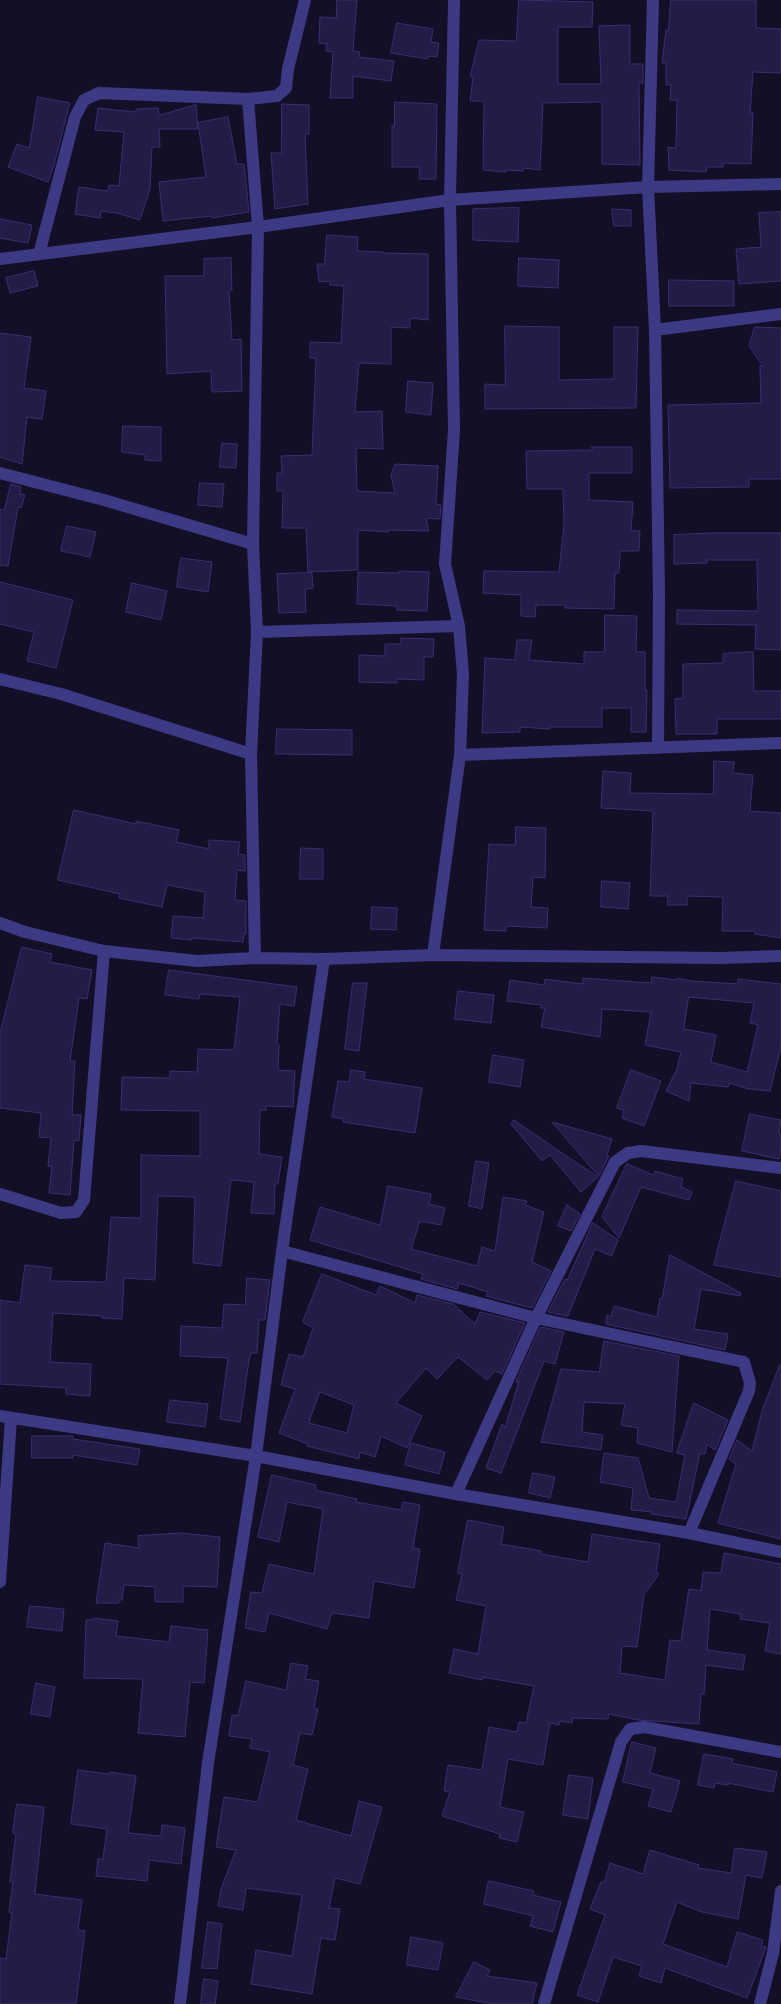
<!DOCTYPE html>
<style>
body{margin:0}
canvas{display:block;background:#130f26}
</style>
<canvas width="781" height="2004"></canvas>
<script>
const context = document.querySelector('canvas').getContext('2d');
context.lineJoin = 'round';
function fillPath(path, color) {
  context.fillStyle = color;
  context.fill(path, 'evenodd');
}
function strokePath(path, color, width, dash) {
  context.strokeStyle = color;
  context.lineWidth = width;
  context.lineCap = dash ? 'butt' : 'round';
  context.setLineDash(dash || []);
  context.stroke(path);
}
const building = new Path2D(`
 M337,0H357L353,51L360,52L359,57L394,61L391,81L353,76V98H330L333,52L326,51L327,44L319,43L320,17L336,18Z
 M519,0L593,2L592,27H558V84H601L599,26L630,25V64H643V83H639L640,165L602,164V102L543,103L540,170L523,168V171L506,170V172L483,170L484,101H470L473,77H470L479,40L516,41Z
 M671,0H756V28L781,29V73L753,72L750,113H753L751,164L723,163V167H707L706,172L669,170L668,147L676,148L677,100H670L671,85H666V63H662L666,30H668Z
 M397,23L433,29L431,42L439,43L437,57L428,56V59L391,53Z
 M38,97L70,103L54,165L48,182L8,167L17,144L29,148Z
 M395,102L437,104L436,179H419L420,167H392V126H394Z
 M282,104L309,105V134H305L308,204L275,209L271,153H281Z
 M196,105L198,129H159L160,147H152L150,189L140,220L117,213L101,211L100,218L75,214L79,187L108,191L109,185L119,186L124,132L95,130L98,108L136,112V109L158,108L159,115Z
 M228,117L237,164H244L249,212L212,218V216L163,221L159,182L206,177L198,123Z
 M519,208L518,242L473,240V209Z
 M612,209L631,210V226H614Z
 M781,212V281L739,284L736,249L761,247L759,213Z
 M0,219L32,225L28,243L0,238Z
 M327,235L358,237L357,251L383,252V253L428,254V320L410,318V328L391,327V364L359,363L355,412L382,411L383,449L356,448L357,491L395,493L391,475L395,464L438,466L436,504L441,505L440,519L426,518L429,531L389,530V532L358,530V570L308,572L306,528H282L283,491H277V473H282L281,456L312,455L316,358H310V342L341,343L344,286L330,285V281L319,282L317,264H324Z
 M231,258L232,290H229L232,340L241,339L242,391L212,392L211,371L167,374L165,276H204V259Z
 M519,258L559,260L558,288L518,286Z
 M34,271L38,286L10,293L6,278Z
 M669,280L734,281V306H669Z
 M505,326L559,327V380L614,379V327H638L636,408L485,409V384L505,385Z
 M755,327L781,328V479H749V487L670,488L668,405L761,403L760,366H763L749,346Z
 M0,333L31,337L24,388L46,391L42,419L27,417L22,464L0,457Z
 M408,381L433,383L431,415L406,412Z
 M123,426L161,427V461L145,460V455L122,452Z
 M222,443L237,444L236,468L220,467Z
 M592,447H632V473H589V500L633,502L631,531H640L639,551H620L619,573H615L614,609L565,608V605H536L535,617L521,616V595L483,593L484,571L559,572L564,524L563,489H527L526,451L592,450Z
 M200,483L224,484L222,507L198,505Z
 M11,484L21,487L20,494L25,495L21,508L18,507L8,566L0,565V509L4,510Z
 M67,526L96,532L90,557L61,551Z
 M711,533H781V650L755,649L756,625L677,624V610L758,611L757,560H707V563L674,564V535Z
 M181,558L212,562L208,592L177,587Z
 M399,571L429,572L427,611L397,610V606L357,604L358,572L399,573Z
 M312,573L313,588L305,589L306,612L279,613L277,574Z
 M0,582L73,600L56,668L27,661L34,632L0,624Z
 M132,583L167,591L161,620L126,612Z
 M605,615L637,616L636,652H645V690H647L646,732H631V708H602V727H550V729L520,727V732L482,733L485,658L515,660L517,640H532L529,660L584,664V652H604Z
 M401,638L434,639L433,657H424V680L397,679V683L359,682V655L385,656V644H401Z
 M753,652L754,691H781V719H717V734H676L675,699L683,698V664L723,663V654Z
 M277,729L352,730V755L276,754Z
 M714,761L734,762L733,773L753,775L750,811L781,813V938L755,934V931H722L723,897L687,896V905H667L668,896H650L653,811L601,808L603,771L631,773L630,793L713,794Z
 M74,810L136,824V821L179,830L176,842L209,849V840L240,842L238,854L245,855V871L237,870L235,900L246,901V934H244L243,942L192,938V940L171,938L173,916L203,918L205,892L167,885L162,907L119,898L120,894L58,880Z
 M516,827L546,828L545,878L533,877L531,907L548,908L547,928L506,926V931L484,930L489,844L515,845Z
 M301,848L323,849V879H300Z
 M602,881L630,883L628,909L601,907Z
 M372,907L397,908L396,930L371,929Z
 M22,947L52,954L50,962L92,970L87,999L79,998L70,1061H75L72,1115H81L79,1141L74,1140L70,1195L49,1193L52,1167L48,1166L51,1138L39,1137L41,1113L0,1108V1034Z
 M169,970L297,987L294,1006L280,1004L277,1044L279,1045L278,1070L295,1071L293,1107L266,1106V1110H260L259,1154L282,1157L278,1184H275L274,1214L251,1213L254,1182L231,1180L221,1266L193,1263L195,1197L158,1196L155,1280L124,1278L122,1319L102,1318V1316L53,1313L50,1362L91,1364L90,1396L66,1394V1388L0,1384V1300L20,1303L25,1265L52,1268L50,1281L106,1282L111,1217L141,1218V1155L200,1156V1111L121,1110L122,1077L170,1078V1071L197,1072L198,1049L234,1050L240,997L200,994L199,999L165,995Z
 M652,977L677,980V978L691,981L738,984V979L781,984V1046L770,1091L749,1089L729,1083L728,1087L691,1083L689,1101L666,1091L677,1069L681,1052L645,1045L651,1012L602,1009L600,1037L541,1027L545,1008H541V1005L507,1001L510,980L544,985L545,979L583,984V978L651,983ZM689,997L754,1003L750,1023L758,1025L747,1072L711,1062L716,1035L684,1029Z
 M353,983H367L359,1051L345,1049Z
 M458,991L494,995L491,1023L455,1019Z
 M493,1055L524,1060L520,1087L489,1082Z
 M351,1070L365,1072L364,1079L422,1088L415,1133L343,1122L344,1119L332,1117L338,1081L349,1082Z
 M631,1070L661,1081L644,1126L622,1118L624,1110L617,1108Z
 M750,1114L781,1120L779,1134L781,1135V1148L779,1159L742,1151Z
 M514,1120L556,1149L598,1177L581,1192L550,1155L542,1161L511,1124Z
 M552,1122L612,1139L607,1155L609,1156L599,1176Z
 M476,1161L489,1163L482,1209L469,1206Z
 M627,1164L653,1175L655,1171L683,1179L681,1187L692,1192L689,1200L641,1187L619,1238L602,1217Z
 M736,1181L781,1191V1277L714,1265Z
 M388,1186L431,1194L429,1204L445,1208L441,1225L420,1221L411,1249L477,1266L482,1247L495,1251L503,1197L527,1201L525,1205L544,1212L532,1262L551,1271L532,1308L486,1296L488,1292L459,1283L457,1289L421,1279L423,1274L310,1240L320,1207L380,1225Z
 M567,1205L580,1214L571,1231L558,1226Z
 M593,1223L618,1240L612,1256L595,1249L568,1316L548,1312L565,1279L567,1280Z
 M670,1255L741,1293L740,1296L701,1289L694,1329L728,1334L725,1350L606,1324L607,1315L611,1317L614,1306L657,1317L660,1298H662Z
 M322,1274L376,1295L380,1286L415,1303L417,1295L453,1304L475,1324L480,1312L525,1323L502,1374L495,1371L487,1380L458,1357L437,1379L426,1368L396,1403L422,1416L407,1448L381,1436L375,1457L360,1452L359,1459L307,1446L308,1444L279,1433L295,1389L281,1385L289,1354L303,1357L313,1328L303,1322ZM320,1392L354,1405L347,1433L309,1423Z
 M247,1278L270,1280L265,1320H259L257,1353H251L249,1360L240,1422L220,1419L228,1358L180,1356L181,1326L222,1328L224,1304L245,1305Z
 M541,1327L564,1332L555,1364L544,1361L501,1473L486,1468L502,1424L505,1428L519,1381L516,1382Z
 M604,1341L679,1356L672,1452L637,1443L638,1428L621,1425L625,1404L584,1402L582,1432L603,1435L601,1450L541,1442L561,1369L599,1372Z
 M780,1365H781V1539L718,1523L736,1464L729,1459L737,1440L752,1451L762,1411Z
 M170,1400L208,1404L205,1427L167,1422Z
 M694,1403L728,1420L715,1450L707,1444L705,1454L700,1453L686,1519L651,1514L652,1512L631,1510L633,1488L600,1482L604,1453L638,1458L649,1498L676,1502L685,1455L677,1453Z
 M32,1436H73V1439L140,1449L137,1465L73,1455V1458H32Z
 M411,1443L445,1452L439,1474L405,1465Z
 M533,1473L555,1477L550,1498L529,1493Z
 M272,1475L316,1485L315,1490L357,1499L356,1502L401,1510L403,1502L420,1505L413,1548L420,1549L414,1588L374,1581L369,1618L332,1613L327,1629L269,1613L265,1632L245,1628L251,1592L262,1593L269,1564L314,1574L323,1509L287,1502L279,1542L258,1537Z
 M468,1520L504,1527L501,1544L541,1551V1554L588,1562L592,1534L660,1544L656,1572L659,1574L644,1595L637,1647L622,1646L620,1673L665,1680L670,1640L681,1641L689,1589L701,1591L703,1572L721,1573L724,1553L781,1564V1654L765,1651L770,1623L740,1619L741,1614L710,1609L707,1650L745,1655L743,1670L706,1665L704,1694H701L699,1724L638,1720L609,1714L608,1719L573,1718L572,1723L560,1721L559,1725L550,1723L543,1765L508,1759L500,1807L524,1812L517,1842L499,1838L500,1834L442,1816L450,1792L444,1791L448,1765L482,1770L489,1727L517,1732L519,1722L526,1723L534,1686L483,1677L482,1680L449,1673L454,1649L478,1654L486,1606L456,1600L462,1574L458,1573Z
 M180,1533L220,1537L217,1587L183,1586V1602H155V1587L124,1585L122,1600H119V1603H96L105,1543L139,1548L138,1536Z
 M30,1606L64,1609L62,1631L27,1627Z
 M94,1618L118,1621L116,1636L169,1642L171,1626L208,1630L204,1683L190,1682L185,1737L138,1733L143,1679L84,1678L86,1620H93Z
 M291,1663L308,1666L305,1679L319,1681L314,1708L318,1709L312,1735L300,1733L293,1765L308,1769L296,1820L351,1836L359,1801L382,1807L360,1884L335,1878L329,1908L340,1909L335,1940L321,1938L312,1994L251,1984L256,1950L292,1956L302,1895L246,1888L243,1910L218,1906L221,1889L236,1850L216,1847L224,1797L258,1802L270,1752L250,1748L252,1739L229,1736L232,1715L238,1716L246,1681L286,1690Z
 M36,1683L55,1687L50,1717L31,1714Z
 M632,1742L656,1748L650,1773L680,1781L671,1812L648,1806L653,1789L623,1782Z
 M704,1754L733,1759L732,1763L777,1772L773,1792L728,1783V1785L715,1783L714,1788L698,1785Z
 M78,1770L109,1774L110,1772L136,1776L128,1833L161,1836L162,1825L185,1828L181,1864L149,1860L147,1881L96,1876L98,1859H103L107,1829L71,1824Z
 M569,1775L593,1778L588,1819L563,1815Z
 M17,1804L44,1807L35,1894L82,1900L78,1930L85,1931L76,2004H0V1958L6,1959L12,1913L9,1912L13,1882H10L16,1834L13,1833Z
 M735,1848L767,1852L762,1878L746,1875L738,1919L702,1912L677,1902L663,1944L727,1967L737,1932L763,1940L761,1946L766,1947L765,1950L747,1998L665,1968L661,1983L639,1976L642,1966L613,1957L598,2002L577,1995L605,1915L590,1909L601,1882L604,1883L610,1863L643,1874L650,1850L699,1865L698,1868L731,1873Z
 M489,1881L534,1891L533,1895L561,1902L553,1932L530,1926L533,1916L484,1904Z
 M208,1922L222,1924L217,1969L202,1968Z
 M411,1937L443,1943L438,1970L407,1965Z
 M474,1962L490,1970L487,1976L537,1983L532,2004H492L456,1997Z
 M204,1979L218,1981L215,2004H201Z`);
const street = new Path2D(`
 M653,0L648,187L655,330L659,595L658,748
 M248,99L258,227L253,544L257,632L251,754L255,958
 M39,254L75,117L84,100L99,93L248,99L277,96L286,88L288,69L305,0
 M0,259L258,227L450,200L648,187L781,184
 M655,330L781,314
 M0,473L104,500L253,544
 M257,632L459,626
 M0,679L61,694L251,754
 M460,755L781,743
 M0,923L25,932L104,951L197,961L255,958L324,959L433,955L721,958L781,956
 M433,955L460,755L463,675L459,626L445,564L454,430L450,200L454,0
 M0,1194L61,1213L76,1212L84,1200L104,951
 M282,1251L536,1318L744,1362L750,1383L749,1391L689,1533
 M0,1416L256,1456L456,1494L689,1533L781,1552
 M456,1494L536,1318L615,1162L628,1153L641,1151L781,1168
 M0,1582L11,1418
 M180,2004L208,1763L256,1456L282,1251L324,959
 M544,2004L621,1742L630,1729L644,1727L781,1752
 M760,2004L773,1953L781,1891`);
fillPath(building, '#241b47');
strokePath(building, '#3b2d73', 1);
strokePath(street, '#3d3a85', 12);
</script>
